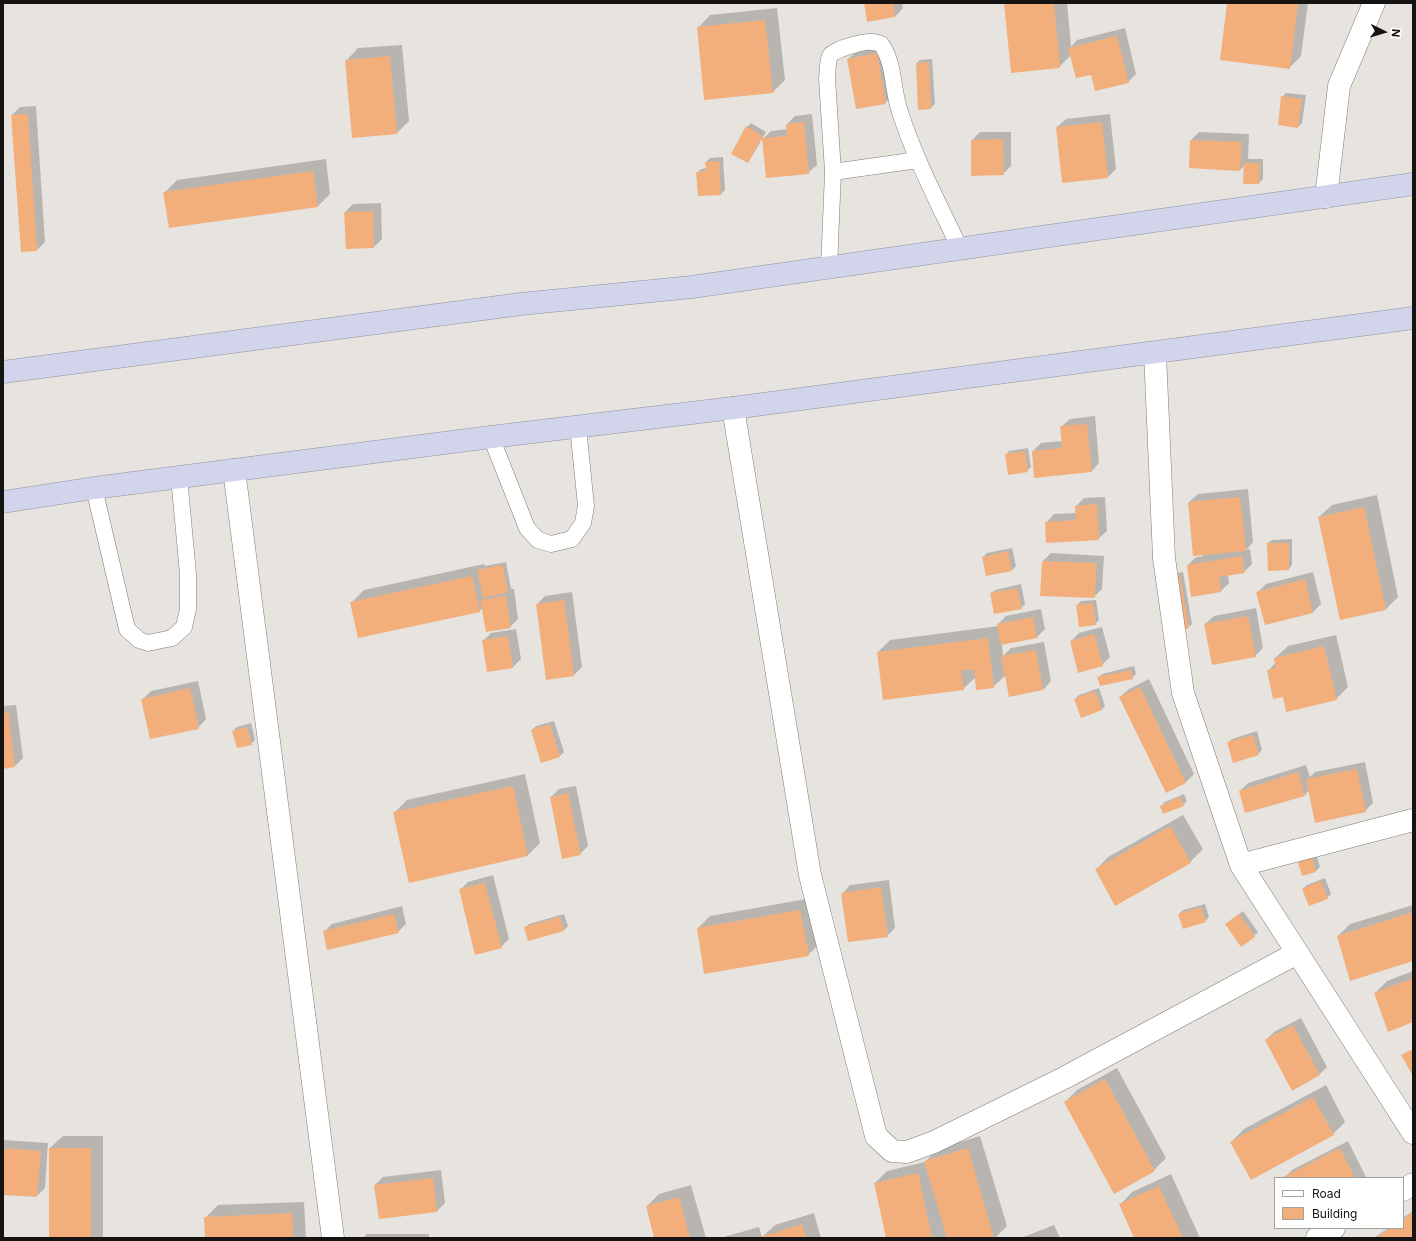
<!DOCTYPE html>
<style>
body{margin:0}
#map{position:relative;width:1416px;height:1241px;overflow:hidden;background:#e7e3de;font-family:Inter,sans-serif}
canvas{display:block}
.frame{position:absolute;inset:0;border:4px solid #151412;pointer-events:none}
.legend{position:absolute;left:1274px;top:1177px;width:130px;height:52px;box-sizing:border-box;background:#fff;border:1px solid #a1a1a0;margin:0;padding:5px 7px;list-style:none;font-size:12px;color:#151412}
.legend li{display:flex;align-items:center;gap:8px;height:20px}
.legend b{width:20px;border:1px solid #a1a1a0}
.north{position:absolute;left:1364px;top:12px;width:40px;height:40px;-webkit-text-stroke:3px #fff;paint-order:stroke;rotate:95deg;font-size:11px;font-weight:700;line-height:16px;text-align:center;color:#151412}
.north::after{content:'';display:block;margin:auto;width:14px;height:18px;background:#151412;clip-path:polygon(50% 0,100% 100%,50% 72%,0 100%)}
</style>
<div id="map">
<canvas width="1416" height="1241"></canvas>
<div class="frame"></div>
<ul class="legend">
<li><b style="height:5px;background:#fff"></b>Road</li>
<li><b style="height:11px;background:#f2af7c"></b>Building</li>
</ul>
<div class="north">N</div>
</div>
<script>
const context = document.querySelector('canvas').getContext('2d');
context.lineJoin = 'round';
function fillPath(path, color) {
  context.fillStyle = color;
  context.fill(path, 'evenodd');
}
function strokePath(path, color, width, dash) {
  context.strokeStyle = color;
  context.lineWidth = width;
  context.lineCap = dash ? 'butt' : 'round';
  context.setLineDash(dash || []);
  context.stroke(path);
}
const shadow = new Path2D(`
 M865,3H902L903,8L895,17Z
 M1005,3H1067L1071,47L1077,40L1125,28L1136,74L1128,82L1071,55L1059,67Z
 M1228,3H1308L1301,56L1289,68Z
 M777,8L785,80L773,92L698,28L710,15Z
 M402,45L409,121L397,133L346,61L358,48Z
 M885,46L893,95L885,103L848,59L857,51Z
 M932,59L935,104L931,108L917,63L920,60Z
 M1286,93L1306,95L1302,123L1298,127L1282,97Z
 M36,106L45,242L37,250L12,115L20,107Z
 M812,114L817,165L808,173L763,139L771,131L787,129V124L795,116Z
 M1110,114L1116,169L1108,177L1057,127L1066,119Z
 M751,123L766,132L751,158L748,162L747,127Z
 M980,132H1011V166L1003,174L972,140Z
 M1199,132L1249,134L1248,159H1263V179L1259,183L1245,165L1240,170L1190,167L1191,140Z
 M723,157L725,190L721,194L697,173L701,169L707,168L706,162L710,158Z
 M326,159L330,194L318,206L165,192L177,180Z
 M381,203L382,239L374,247L346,248L345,212L353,204Z
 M1095,416L1099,463L1091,472L1033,451L1041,443L1062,441L1061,427L1070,419Z
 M1028,448L1031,467L1027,471L1006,455L1009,451Z
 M1248,489L1253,542L1246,550L1250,549L1252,564L1244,572L1228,574L1229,583L1221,591L1192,596L1188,565L1196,557L1203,556L1189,502L1198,494Z
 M1377,495L1398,597L1386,609L1319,517L1332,505Z
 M1105,497L1107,531L1098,539L1046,523L1054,514L1076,513V506L1084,498Z
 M1292,539V565L1289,569L1268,543L1272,540Z
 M1012,548L1016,566L1012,570L986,575L983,557L987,553Z
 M1051,553L1104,556L1102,589L1094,597L1043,561Z
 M506,562L511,589H514L518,619L510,627L483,608L479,611L352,602L364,590L484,564L485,566Z
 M1183,572L1192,624L1189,627L1174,574Z
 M1313,572L1321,604L1313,612L1265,624L1258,592L1266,584Z
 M1021,584L1025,604L1021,608L991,593L995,590Z
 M572,592L582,667L573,676L537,604L545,596Z
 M1096,600L1099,620L1095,624L1077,605L1081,601Z
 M1256,608L1263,648L1255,656L1205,624L1214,616Z
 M1041,609L1045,629L1037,637L1002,644L1003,656L1011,648L1044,642L1051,681L1043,690L1006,675L993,687L976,677L963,689L878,652L890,640L999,626L998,624L1006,616Z
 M1102,627L1110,657L1102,665L1071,641L1079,633Z
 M516,629L521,659L513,667L488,671L483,641L491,633Z
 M1336,635L1348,687L1336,699L1283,696L1268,671L1276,662L1275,658L1288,646Z
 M1134,666L1136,674L1132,678H1098L1102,674Z
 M1149,679L1194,774L1186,782L1166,791L1120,697L1129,689Z
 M198,681L206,719L198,728L143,699L151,691Z
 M1099,688L1105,706L1101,710L1075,699L1079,695Z
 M16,705L23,758L15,766L3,768V706Z
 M554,721L564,752L560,756L542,762L532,730L536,726Z
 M251,723L255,740L251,744L233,731L237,727Z
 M1257,731L1262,750L1258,754L1228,743L1232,739Z
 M1365,762L1373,803L1365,811L1309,790L1305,795L1240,791L1248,783L1306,765L1310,777L1315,772Z
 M525,774L540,843L528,855L409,882L394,813L407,800Z
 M576,786L588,846L580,854L551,797L559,789Z
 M1184,794L1187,801L1183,805L1161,806L1165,802Z
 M1183,815L1203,849L1190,862L1096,870L1108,857Z
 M1315,851L1320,867L1316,871L1303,875Z
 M493,875L509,939L501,947L460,890L468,882Z
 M1325,878L1331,894L1327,898L1303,889L1307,885Z
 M889,880L895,928L887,936L842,894L850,885Z
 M812,898L820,943L808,955L698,928L710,916Z
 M1205,904L1209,917L1205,921L1179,914L1183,910Z
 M1413,905V960L1338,936L1350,924Z
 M402,906L406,924L398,932H324L332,924Z
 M1243,911L1258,932L1254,936L1226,924Z
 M564,914L568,926L564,930L526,927L529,924Z
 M1413,971V1021L1375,993L1387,981Z
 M1301,1018L1327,1067L1319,1075L1266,1040L1274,1032Z
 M1117,1068L1166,1158L1154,1170L1065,1102L1077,1090Z
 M1326,1085L1345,1122L1333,1134L1231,1142L1244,1129Z
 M63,1136H103V1236L102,1238H50V1148Z
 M980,1136L1007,1226L995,1238H887L875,1183L887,1171L925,1162L937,1149Z
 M3,1140L48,1143L45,1188L37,1196L3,1194Z
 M1348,1141L1366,1177L1365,1178H1284L1292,1170Z
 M441,1170L445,1203L437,1211L380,1218L375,1185L383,1177Z
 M1171,1174L1200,1238H1135L1120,1205L1132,1192Z
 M691,1185L706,1238H655L647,1206L659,1194Z
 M304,1202L306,1238H206V1217L218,1205Z
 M1413,1211V1238H1374L1388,1228H1403V1218Z
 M814,1213L821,1238H720L759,1227L762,1237L775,1225Z
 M1054,1225L1060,1238H1021Z
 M367,1234H429V1238H363Z`);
const building = new Path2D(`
 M864,3H893L895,17L867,22Z
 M1004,3H1054L1060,68L1011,73Z
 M1227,3H1298L1290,69L1220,60Z
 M765,20L773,93L704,100L697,27Z
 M1117,36L1129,83L1095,91L1091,75L1076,78L1068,48Z
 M877,53L886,104L856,109L847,59Z
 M390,56L397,134L352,138L345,60Z
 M929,62L931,109L918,110L916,63Z
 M1281,96L1302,99L1298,128L1278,125Z
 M28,114L37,251L21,252L11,115Z
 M804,122L809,174L766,178L762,138L787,136L786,124Z
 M1102,122L1108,178L1062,183L1056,127Z
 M746,126L763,136L748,163L731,154Z
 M1003,139L1004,175L971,176V140Z
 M1190,140L1242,142L1240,171L1189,168Z
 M719,161L721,195L698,196L696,172L706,171L705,162Z
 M1244,163H1260L1259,184H1243Z
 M313,171L318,207L169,228L163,192Z
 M373,211L374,248L346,249L344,212Z
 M1087,424L1092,472L1034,478L1032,451L1062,448L1060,426Z
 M1025,451L1028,472L1008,475L1005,454Z
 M1240,497L1246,551L1193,556L1188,502Z
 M1097,504L1099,540L1046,543L1045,522L1076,520L1075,506Z
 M1364,507L1386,610L1340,620L1318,517Z
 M1267,543H1289V570L1268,571Z
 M1008,551L1012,571L986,576L982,557Z
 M1242,556L1245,573L1219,577L1221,592L1191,597L1187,565Z
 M1042,561L1096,563L1095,598L1040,596Z
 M502,565L508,592L483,598L477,570Z
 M1180,575L1189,628L1179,631L1169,577Z
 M472,576L480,612L358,638L350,602Z
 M1305,579L1313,613L1265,625L1256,592Z
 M1017,588L1022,609L994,614L990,593Z
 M506,596L511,628L486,632L480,600Z
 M564,600L574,676L546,680L536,604Z
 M1093,603L1096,625L1079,627L1076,605Z
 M1248,616L1256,657L1212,665L1204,624Z
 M1033,617L1037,638L1001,645L997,624Z
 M1094,634L1103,666L1078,673L1070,641Z
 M508,636L513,668L487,672L482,640Z
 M988,638L994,688L976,690L974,669L961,671L964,690L883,700L877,652Z
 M1324,646L1337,700L1286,712L1283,697L1273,699L1267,670L1276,668L1274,658Z
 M1036,650L1043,690L1009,697L1001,656Z
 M1131,670L1133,679L1100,686L1097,677Z
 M1140,687L1186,783L1166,793L1119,697Z
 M190,688L199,729L150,739L141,699Z
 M1095,691L1102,710L1081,718L1074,699Z
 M8,712L15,767L3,769V713Z
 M550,724L560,757L541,763L531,730Z
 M247,727L252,745L237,748L232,731Z
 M1253,735L1259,755L1233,763L1227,742Z
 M1357,769L1366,812L1315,823L1306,779Z
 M1298,772L1305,796L1245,813L1239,791Z
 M513,786L528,856L409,883L393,812Z
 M568,793L581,855L562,859L550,797Z
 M1180,797L1184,806L1163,814L1160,806Z
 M1170,826L1191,863L1115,906L1095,869Z
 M1311,854L1316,872L1302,876L1297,859Z
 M1321,881L1328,899L1309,906L1302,889Z
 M485,883L502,948L475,955L459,889Z
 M881,887L888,937L848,942L841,893Z
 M1201,907L1206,922L1183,929L1178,914Z
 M800,910L809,956L704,974L697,928Z
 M1413,912V961L1350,981L1337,936Z
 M394,914L399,933L327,950L323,931Z
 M1239,914L1255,937L1241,947L1225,924Z
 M560,917L564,931L528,941L524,927Z
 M1413,978V1022L1388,1032L1374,993Z
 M1293,1025L1320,1075L1292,1091L1265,1040Z
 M1413,1049V1076L1401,1055Z
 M1105,1079L1155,1171L1114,1194L1064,1102Z
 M1313,1097L1334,1135L1251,1180L1230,1142Z
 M3,1148L41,1151L37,1197L3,1195Z
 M49,1148H91V1238H49Z
 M968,1148L994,1238H947L924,1161Z
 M1340,1148L1355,1178H1281Z
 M918,1173L932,1238H886L874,1183Z
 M433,1178L437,1212L379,1219L374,1185Z
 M1159,1186L1183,1238H1134L1119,1204Z
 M679,1197L690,1238H654L646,1206Z
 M1413,1212V1238H1376L1390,1228H1403V1219Z
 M292,1213L293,1238H205L204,1217Z
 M802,1224L806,1238H762L761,1237Z`);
const lane = new Path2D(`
 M833,172L918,160
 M829,268L833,172L827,78C828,72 827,62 830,56C834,49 864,41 872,42C875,42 878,43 881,44C895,63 892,90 900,112C915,159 939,204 960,249
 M491,437L527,528L538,540L551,544L572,539L583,523L586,506L578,427
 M94,488L127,629L139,640L148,643L172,638L184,627L188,609V574L179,477`);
const street = new Path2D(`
 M1326,197L1339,86L1374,3
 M1155,353L1164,558L1183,693L1241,865L1413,1133
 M733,408L810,875L876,1136L892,1151L907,1152L934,1142L1064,1078L1297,953
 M234,470L333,1238
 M1241,865L1413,820
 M1403,1190L1413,1184
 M1317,1238L1334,1228`);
const highway = new Path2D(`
 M3,372L521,304L692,287L1413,184
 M3,502L94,488L491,437L733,408L1413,318`);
fillPath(shadow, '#0003');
fillPath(building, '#f2af7c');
strokePath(lane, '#7f7c77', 17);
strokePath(street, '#7f7c77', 23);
strokePath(highway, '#8f919f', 23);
strokePath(lane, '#fff', 16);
strokePath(street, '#fff', 22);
strokePath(highway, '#d1d4eb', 22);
</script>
